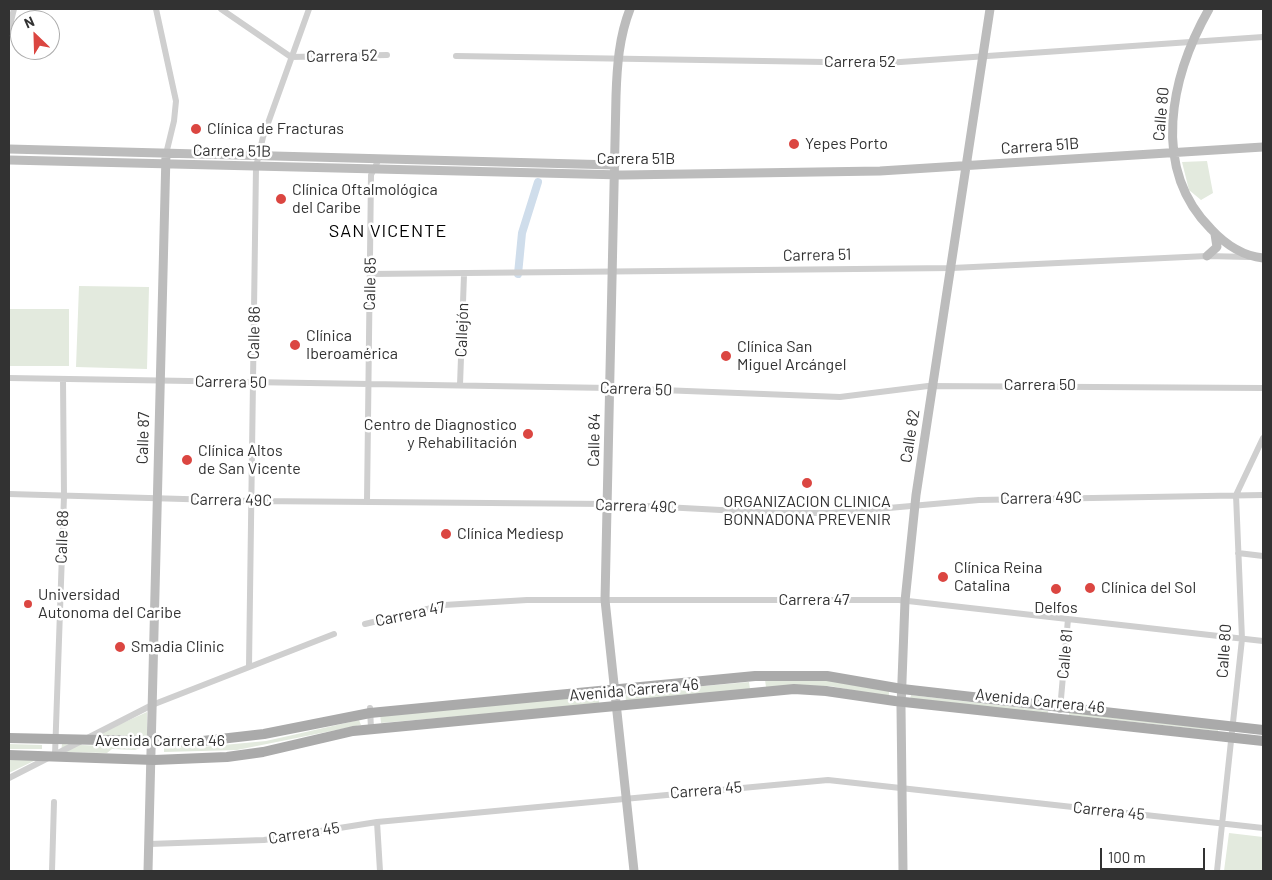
<!DOCTYPE html>
<meta charset="utf-8">
<style>
body{margin:0}
#map{position:relative;width:1272px;height:880px;overflow:hidden;background:#fff;font-family:Barlow,sans-serif}
canvas{display:block}
.frame{position:absolute;inset:0;border:10px solid #323232;pointer-events:none}
.north{position:absolute;left:10px;top:10px;width:50px;height:50px;box-sizing:border-box;background:#fff;border:1px solid #adadad;border-radius:50%;rotate:336deg;font-size:14px;font-weight:700;line-height:20px;text-align:center;color:#323232}
.north::after{content:'';display:block;margin:auto;width:18px;height:22px;background:#db4641;clip-path:polygon(50% 0,100% 100%,50% 72%,0 100%)}
.scale{position:absolute;left:1100px;top:848px;width:105px;height:22px;box-sizing:border-box;border:2px solid #323232;border-top:0;padding-left:6px;font-size:15px;line-height:18px;white-space:nowrap;color:#323232;-webkit-text-stroke:4px #fff;paint-order:stroke}
</style>
<div id="map">
<canvas width="1272" height="880"></canvas>
<div class="frame"></div>
<div class="north">N</div>
<div class="scale">100 m</div>
</div>
<script>
const context = document.querySelector('canvas').getContext('2d');
context.lineJoin = 'round';
function fillPath(path, color) {
  context.fillStyle = color;
  context.fill(path, 'evenodd');
}
function strokePath(path, color, width, dash) {
  context.strokeStyle = color;
  context.lineWidth = width;
  context.lineCap = dash ? 'butt' : 'round';
  context.setLineDash(dash || []);
  context.stroke(path);
}
function label(font, color, halo, rows, align = 'center') {
  context.font = font + ' Barlow,sans-serif';
  context.lineWidth = 5;
  context.setLineDash([]);
  context.textBaseline = 'middle';
  context.strokeStyle = halo;
  context.fillStyle = color;
  for (const [text, x, y, turn = 0] of rows) {
    context.save();
    context.translate(x, y);
    context.rotate((+turn || 0) * Math.PI / 180);
    context.textAlign = isNaN(turn) ? turn : align;
    if (halo) context.strokeText(text, 0, 0);
    context.fillText(text, 0, 0);
    context.restore();
  }
}
const green = new Path2D(`
 M1207,161L1213,193L1201,200L1189,190L1182,162Z
 M79,286L149,287L147,369L76,367Z
 M9,309H69V366H9Z
 M765,680H829L889,690V697L830,686L766,687Z
 M749,682L750,689L626,701L625,693Z
 M599,695V704L381,723L380,714Z
 M911,695L1048,711V714L910,699Z
 M147,712V736L90,737L98,734Z
 M1069,712L1218,727V731L1069,715Z
 M359,720L361,725L237,750L164,752V747H202L266,741Z
 M9,744L42,745V749H9Z
 M62,744L140,748L135,750L112,749L107,753L61,752Z
 M42,757L9,773V758Z
 M1229,833L1263,837V871H1224Z`);
const canal = new Path2D(`
 M518,274L522,233L538,182`);
const street = new Path2D(`
 M156,9L176,101L174,121L166,154
 M221,9L291,57L387,55
 M9,29L14,9
 M456,56L886,63L1263,37
 M370,274L952,268L1207,256L1249,257
 M9,378L610,388L840,397L928,386L1263,388
 M460,385L464,275
 M9,494L253,501L608,504L777,513H832L979,500L1263,495
 M367,501L371,175L379,159
 M1238,553L1263,556
 M365,624L444,605L527,600H899L1263,641
 M249,666L256,167L263,137L309,9
 M370,708L371,729
 M1060,710L1068,619
 M55,755L64,496L63,379
 M9,778L152,705L334,634
 M377,822L380,871
 M149,844L264,840L377,822L828,780L1263,828
 M52,871L54,802
 M1217,871L1242,639L1236,495L1263,438`);
const secondary = new Path2D(`
 M630,9C619,37 617,66 616,96L605,600L634,871
 M1209,9C1171,76 1150,168 1211,229C1225,244 1243,256 1263,258
 M9,149L615,165
 M9,160L623,175L880,171L1263,147
 M1207,256L1217,247L1215,234
 M148,871L166,154
 M903,871L901,707L905,601L916,495L990,9`);
const primary = new Path2D(`
 M9,738L194,742L264,734L370,713L755,676H827L902,689L1263,730
 M9,755L154,760L227,757L263,752L353,731L794,689L826,691L895,701L1263,741`);
const markers = [
 [196,129,6,"#db4641"],
 [794,144,6,"#db4641"],
 [281,199,6,"#db4641"],
 [295,345,6,"#db4641"],
 [726,356,6,"#db4641"],
 [528,434,6,"#db4641"],
 [187,460,6,"#db4641"],
 [807,483,6,"#db4641"],
 [446,534,6,"#db4641"],
 [943,577,6,"#db4641"],
 [1090,588,6,"#db4641"],
 [1056,589,6,"#db4641"],
 [28,604,5,"#db4641"],
 [120,647,6,"#db4641"]
];
const streetNames = [
 ["Carrera 52",342,56,-1],
 ["Carrera 52",860,62],
 ["Calle 80",1161,114,-85],
 ["Carrera 51B",1040,146,-4],
 ["Carrera 51B",232,151,1],
 ["Carrera 51B",636,159],
 ["Carrera 51",817,255,-1],
 ["Calle 85",370,284,-89],
 ["Callejón",462,330,-88],
 ["Calle 86",254,333,-89],
 ["Carrera 50",231,382,1],
 ["Carrera 50",1040,385],
 ["Carrera 50",636,389,2],
 ["Calle 82",910,436,-81],
 ["Calle 87",143,438,-88],
 ["Calle 84",594,440,-89],
 ["Carrera 49C",1041,498,-1],
 ["Carrera 49C",231,500,1],
 ["Carrera 49C",636,506,2],
 ["Calle 88",62,537,-88],
 ["Carrera 47",814,600],
 ["Carrera 47",410,614,-12],
 ["Calle 80",1224,651,-86],
 ["Calle 81",1065,654,-85],
 ["Avenida Carrera 46",634,690,-5],
 ["Avenida Carrera 46",1040,701,6],
 ["Avenida Carrera 46",160,741],
 ["Carrera 45",706,790,-5],
 ["Carrera 45",1109,811,6],
 ["Carrera 45",304,833,-9]
];
const poiNames = [
 ["Clínica de Fracturas",207,129],
 ["Yepes Porto",805,144],
 ["Clínica Oftalmológica",292,190],
 ["del Caribe",292,208],
 ["Clínica",306,336],
 ["Iberoamérica",306,354],
 ["Clínica San",737,347],
 ["Miguel Arcángel",737,365],
 ["Centro de Diagnostico",517,425,"right"],
 ["y Rehabilitación",517,443,"right"],
 ["Clínica Altos",198,451],
 ["de San Vicente",198,469],
 ["ORGANIZACION CLINICA",807,502,"center"],
 ["BONNADONA PREVENIR",807,520,"center"],
 ["Clínica Mediesp",457,534],
 ["Clínica Reina",954,568],
 ["Catalina",954,586],
 ["Clínica del Sol",1101,588],
 ["Universidad",38,595],
 ["Autonoma del Caribe",38,613],
 ["Delfos",1056,608,"center"],
 ["Smadia Clinic",131,647]
];
const neighbourhoodNames = [
 ["SAN VICENTE",388,231]
];
fillPath(green, '#e3eade');
strokePath(canal, '#cfddeb', 8);
strokePath(street, '#cfcfcf', 6);
strokePath(secondary, '#bcbcbc', 9);
strokePath(primary, '#aaa', 10);
for (const [x, y, r, color] of markers) {
  const dot = new Path2D();
  dot.arc(x, y, r, 0, 2 * Math.PI);
  context.fillStyle = color;
  context.fill(dot);
  strokePath(dot, '#fff', 2);
}
label('16px', '#323232', '#fff', streetNames);
label('16px', '#323232', '#fff', poiNames, 'left');
context.letterSpacing = '1px';
label('18px', '#000', '#fff', neighbourhoodNames);
context.letterSpacing = '0px';
</script>
